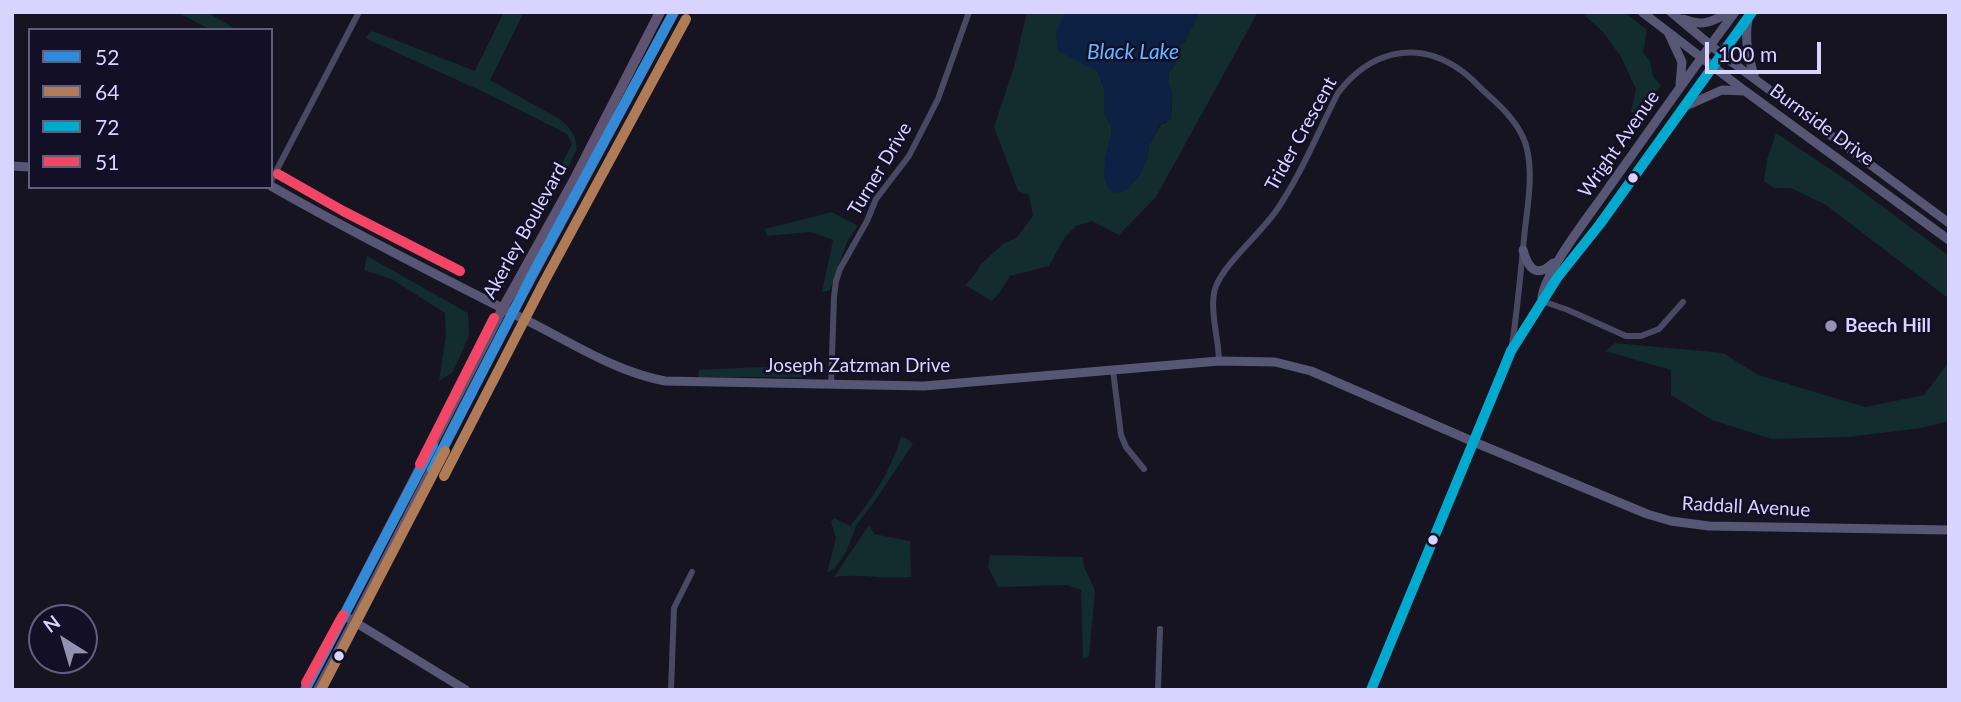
<!DOCTYPE html>
<style>
body{margin:0}
#map{position:relative;width:1961px;height:702px;overflow:hidden;background:#161421;font-family:Lato,sans-serif}
canvas{display:block}
.frame{position:absolute;inset:0;border:14px solid #d9d4ff;pointer-events:none}
.legend{position:absolute;left:28px;top:28px;width:245px;height:161px;box-sizing:border-box;background:#130f26;border:2px solid #625e7d;margin:0;padding:9px 12px;list-style:none;font-size:21px;color:#d9d4ff}
.legend li{display:flex;align-items:center;gap:14px;height:35px}
.legend b{width:35px;border:2px solid #625e7d}
.north{position:absolute;left:28px;top:604px;width:70px;height:70px;box-sizing:border-box;background:#130f26;border:2px solid #625e7d;border-radius:50%;rotate:323deg;font-size:19px;font-weight:700;line-height:28px;text-align:center;color:#d9d4ff}
.north::after{content:'';display:block;margin:auto;width:24px;height:32px;background:#9591b1;clip-path:polygon(50% 0,100% 100%,50% 72%,0 100%)}
.scale{position:absolute;left:1705px;top:42px;width:116px;height:32px;box-sizing:border-box;border:4px solid #d9d4ff;border-top:0;padding-left:9px;font-size:21px;line-height:24px;white-space:nowrap;color:#d9d4ff;-webkit-text-stroke:5px #130f26;paint-order:stroke}
</style>
<div id="map">
<canvas width="1961" height="702"></canvas>
<div class="frame"></div>
<ul class="legend">
<li><b style="height:9px;background:#338bd7"></b>52</li>
<li><b style="height:9px;background:#b07c57"></b>64</li>
<li><b style="height:9px;background:#00a9ce"></b>72</li>
<li><b style="height:9px;background:#f34667"></b>51</li>
</ul>
<div class="north">N</div>
<div class="scale">100 m</div>
</div>
<script>
const context = document.querySelector('canvas').getContext('2d');
context.lineJoin = 'round';
function fillPath(path, color) {
  context.fillStyle = color;
  context.fill(path, 'evenodd');
}
function strokePath(path, color, width, dash) {
  context.strokeStyle = color;
  context.lineWidth = width;
  context.lineCap = dash ? 'butt' : 'round';
  context.setLineDash(dash || []);
  context.stroke(path);
}
function label(font, color, halo, rows, align = 'center') {
  context.font = font + ' Lato,sans-serif';
  context.lineWidth = 5;
  context.setLineDash([]);
  context.textBaseline = 'middle';
  context.strokeStyle = halo;
  context.fillStyle = color;
  for (const [text, x, y, turn = 0] of rows) {
    context.save();
    context.translate(x, y);
    context.rotate((+turn || 0) * Math.PI / 180);
    context.textAlign = isNaN(turn) ? turn : align;
    if (halo) context.strokeText(text, 0, 0);
    context.fillText(text, 0, 0);
    context.restore();
  }
}
const green = new Path2D(`
 M177,12H207L237,30H211Z
 M504,12H524L490,80L561,120C571,129 576,135 577,149L546,211L539,209L572,144L567,134L490,95L365,38L372,31L475,71Z
 M1027,12H1066L1072,58L1098,71L1104,88V113L1111,125L1112,132L1105,160L1125,191L1139,176L1147,159L1149,145L1161,124L1166,123L1171,115L1172,108V95L1169,83V72L1175,64L1177,48L1185,41L1199,12H1258L1156,197L1119,235L1092,221L1076,226L1065,237L1049,266L1010,276L1000,292L992,301L965,285L976,273L980,265L1003,244L1017,237L1033,216L1029,195L1018,191L994,127L1014,67Z
 M1581,12H1624L1647,30L1643,53L1650,61L1653,76L1661,86L1650,98L1641,115L1631,112L1636,89L1621,57L1604,33Z
 M1776,133L1848,181L1949,256V299L1826,205L1791,188H1774L1764,181L1767,160Z
 M832,212L858,226L847,242L830,290L822,292L833,240L810,232L767,236L765,229Z
 M367,256L468,313L469,336L453,372L439,381L446,335L445,313L393,280L364,270Z
 M1615,343L1723,353L1758,375L1865,407L1924,395L1949,362V421L1921,428L1848,437L1772,439L1712,420L1671,395V370L1605,351Z
 M782,366L809,371L807,377H698L699,370Z
 M901,437L906,438L913,444L875,501L857,524L846,552L835,568L827,573L836,538L831,522L834,518L850,526C873,498 890,472 901,437Z
 M869,525L874,534L910,541L911,577C885,580 860,573 834,577Z
 M990,555L1083,557L1084,567L1095,590L1089,656L1083,659L1081,590L1067,585L998,587L988,567Z`);
const water = new Path2D(`
 M1066,12H1199L1185,41L1177,48L1175,64L1169,72V83L1172,95L1171,120L1160,124L1149,145L1147,159L1139,176L1125,191L1116,193L1108,188L1104,176L1105,160L1112,132L1111,125L1104,113V88L1098,71L1058,51L1056,32Z`);
const street = new Path2D(`
 M271,181L359,12
 M1542,301L1568,310L1626,336H1641L1659,329L1683,302
 M1219,361C1219,339 1208,306 1216,286C1226,262 1260,234 1276,211C1301,175 1318,132 1338,93C1369,52 1415,39 1459,69C1470,76 1478,86 1487,94C1504,109 1522,127 1527,149C1533,175 1528,203 1525,229C1521,267 1518,306 1512,345
 M1113,370L1121,435L1126,447L1144,469
 M831,385L834,297L836,281L840,269L867,221L876,199L909,156L938,99L969,12
 M671,690L674,608L692,572
 M1158,690L1160,629`);
const secondary = new Path2D(`
 M1642,12L1745,91L1949,240
 M1671,12L1721,54L1949,223
 M1683,19C1705,27 1710,22 1730,12
 M1748,20C1744,42 1749,58 1755,79
 M1669,34L1682,62L1680,84
 M1686,106L1722,90L1745,91
 M12,166L30,167
 M271,186C355,234 442,278 528,321C572,343 616,372 665,381L924,386L1219,361L1275,362L1311,371L1474,442L1647,514L1671,521L1709,526L1949,530
 M1523,250C1528,268 1536,279 1553,263
 M1542,299C1542,275 1592,212 1607,190C1650,130 1691,71 1735,12
 M345,616L466,690
 M1371,690L1511,351L1557,278L1600,224L1752,12`);
const primary = new Path2D(`
 M305,690L503,308L573,182L660,12
 M318,690C385,565 447,437 513,312C566,212 620,112 674,12`);
const bus1 = new Path2D(`
 M432,470L532,275L674,12
 M305,690L433,445`);
const bus2 = new Path2D(`
 M444,476L544,282L686,19
 M321,690L445,451`);
const bus3 = new Path2D(`
 M1371,690L1511,351L1557,278L1600,224L1752,12`);
const bus4 = new Path2D(`
 M278,174L343,211L460,271
 M420,464L494,318
 M306,683L343,615`);
const markers = [
 [1633,178,6,"#d9d4ff"],
 [1831,326,7,"#9591b1"],
 [1433,540,6,"#d9d4ff"],
 [339,656,6,"#d9d4ff"]
];
const streetNames = [
 ["Burnside Drive",1822,125,36],
 ["Trider Crescent",1301,134,-61],
 ["Wright Avenue",1619,144,-55],
 ["Turner Drive",880,169,-59],
 ["Akerley Boulevard",525,231,-61],
 ["Joseph Zatzman Drive",858,366],
 ["Raddall Avenue",1746,507,3]
];
const poiNames = [
 ["Beech Hill",1845,326]
];
const waterNames = [
 ["Black Lake",1133,52]
];
fillPath(green, '#132c2d');
fillPath(water, '#0d2144');
strokePath(street, '#4a4962', 6);
strokePath(secondary, '#575674', 9);
strokePath(primary, '#5e5373', 10);
strokePath(bus1, '#338bd7', 10);
strokePath(bus2, '#b07c57', 10);
strokePath(bus3, '#00a9ce', 10);
strokePath(bus4, '#f34667', 10);
for (const [x, y, r, color] of markers) {
  const dot = new Path2D();
  dot.arc(x, y, r, 0, 2 * Math.PI);
  context.fillStyle = color;
  context.fill(dot);
  strokePath(dot, '#130f26', 2.5);
}
label('19px', '#d9d4ff', '#130f26', streetNames);
label('bold 19px', '#d9d4ff', '#130f26', poiNames, 'left');
label('italic 21px', '#62b6ff', '#130f26', waterNames);
</script>
